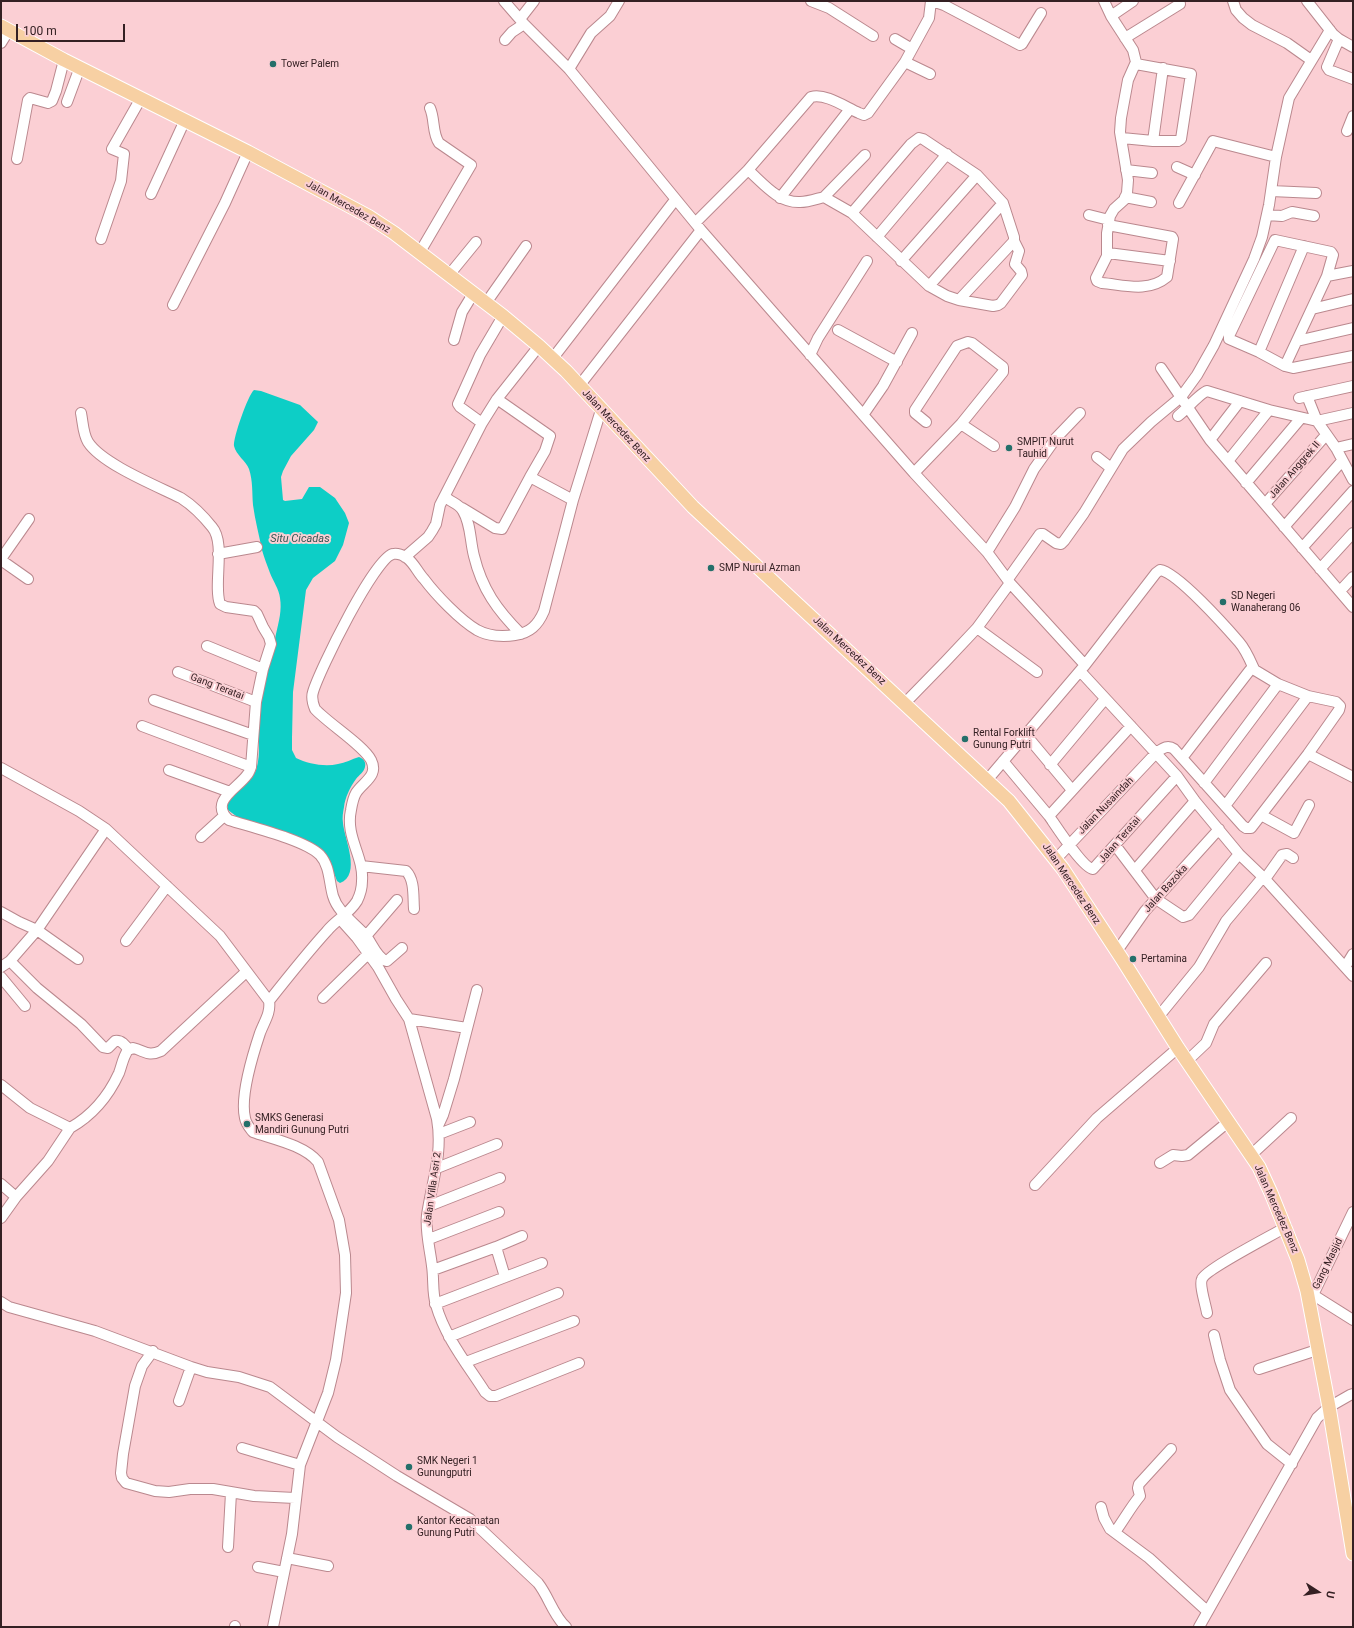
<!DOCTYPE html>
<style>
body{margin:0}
#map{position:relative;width:1354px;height:1628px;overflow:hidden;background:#fbcfd4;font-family:Roboto,sans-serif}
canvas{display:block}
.frame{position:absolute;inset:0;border:2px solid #342023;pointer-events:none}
.north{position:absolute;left:1298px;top:1572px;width:40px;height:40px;-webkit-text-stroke:3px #fbcfd4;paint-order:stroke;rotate:102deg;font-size:11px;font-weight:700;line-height:16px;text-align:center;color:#342023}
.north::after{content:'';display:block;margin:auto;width:14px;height:18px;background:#342023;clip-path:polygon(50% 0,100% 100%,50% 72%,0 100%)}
.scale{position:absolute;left:16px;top:24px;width:109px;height:18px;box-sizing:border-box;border:2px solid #342023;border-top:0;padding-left:5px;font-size:12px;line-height:14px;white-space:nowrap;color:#342023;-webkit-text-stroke:3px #fbcfd4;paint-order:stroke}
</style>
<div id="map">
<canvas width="1354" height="1628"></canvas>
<div class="frame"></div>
<div class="north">U</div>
<div class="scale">100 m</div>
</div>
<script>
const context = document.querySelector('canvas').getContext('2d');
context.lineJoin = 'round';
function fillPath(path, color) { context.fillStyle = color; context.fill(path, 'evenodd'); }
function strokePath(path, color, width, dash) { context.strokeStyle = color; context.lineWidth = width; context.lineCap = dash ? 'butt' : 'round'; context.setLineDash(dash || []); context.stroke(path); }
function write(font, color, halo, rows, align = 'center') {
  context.font = font + ' Roboto,sans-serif'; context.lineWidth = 4; context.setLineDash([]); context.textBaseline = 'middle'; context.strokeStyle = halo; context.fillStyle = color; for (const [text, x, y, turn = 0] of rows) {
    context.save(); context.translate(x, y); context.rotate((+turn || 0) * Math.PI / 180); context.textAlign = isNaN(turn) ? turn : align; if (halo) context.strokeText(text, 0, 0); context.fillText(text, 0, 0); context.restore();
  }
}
const water = new Path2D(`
 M 254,390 L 261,391 L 300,405 L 318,422 L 314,430 L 291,456 L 283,471 L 281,477 L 283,500 L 285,501 L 302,499 L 309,487 L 320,487 L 335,498 L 345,513 L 349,523 L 343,545 L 335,561 L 313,578 L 306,590 L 293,692 L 292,738 L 292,750 L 296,758 C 308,764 325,767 338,764 C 345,763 352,759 359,757 C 364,759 366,762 365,767 C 364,772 359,775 356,779 C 350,787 345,798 344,807 C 343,812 342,818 343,823 C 344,838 362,875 340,883 L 337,881 L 330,863 L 305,841 L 286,832 L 240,819 L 228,810 C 225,792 249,787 256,770 C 262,752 257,735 258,716 C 259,689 271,660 276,634 C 279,621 282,610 280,598 C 279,589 273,581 270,573 C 267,565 264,557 262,550 C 259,535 255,520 253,505 C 252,493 253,481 249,469 C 246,461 236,455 234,446 C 233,438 248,395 254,390 Z`);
const minor = new Path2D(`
 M 504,1 L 524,24 L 569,69 L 701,230 L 914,473 L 987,552 L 1010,583 L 1085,665
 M 811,1 L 829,8 L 873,36
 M 932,1 L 944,5 L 1020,45 L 1022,44 L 1041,13
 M 1104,1 L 1111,16 L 1133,50 L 1136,62 L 1128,80 L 1121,118 L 1120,132 L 1128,180 L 1127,193 L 1124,200 L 1114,209 L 1110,216 L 1107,233 L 1107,256 L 1096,278 L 1097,281 L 1102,283 C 1124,285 1148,293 1167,277 L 1173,239 L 1172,237 L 1108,225
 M 1233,1 L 1236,10 L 1243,18 L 1252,25 L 1287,43 L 1311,60
 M 1307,1 L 1333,34 L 1339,39 L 1353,47
 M 1111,16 L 1133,1
 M 520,19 L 534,1
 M 1125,38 L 1180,4
 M 895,39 L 912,49
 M 1339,39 L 1327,67 L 1329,70 L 1353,79
 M 505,40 L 512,32 L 524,24
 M 1,43 L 9,30
 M 905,62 L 930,74
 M 569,69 L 591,33 L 610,16 L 619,1
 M 67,102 L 80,67
 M 1347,131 L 1353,116
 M 1122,138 L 1153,141 L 1178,141 L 1181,139 L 1191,74 L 1136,64
 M 1153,141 L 1163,68
 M 17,159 L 28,100 L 30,98 L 48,103 L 52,101 L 56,91 L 64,60
 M 1177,167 L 1195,175
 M 748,170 C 763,183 778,203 800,202 C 808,202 816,199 824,197 L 852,213 L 929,286 L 947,296 L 959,300 L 993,306 L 998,305 L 1001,303 L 1022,275 L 1021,271 L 1015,264 L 1019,251 L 1014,241
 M 1126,170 L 1152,173
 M 1271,191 L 1316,193
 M 151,194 L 185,120
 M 824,197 L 865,155
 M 1125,197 L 1151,202
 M 780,198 L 850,109
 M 1179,203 L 1213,141 L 1276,157
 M 852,213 L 911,144 L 919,138 L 923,139 L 977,175 L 1003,203 L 1014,237 L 1014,241 L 959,300
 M 1089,215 L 1109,220
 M 1267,215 L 1282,216 L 1292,212 L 1314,216
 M 696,222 L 748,170 L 811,97 C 826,93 845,107 859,113 L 864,115 L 868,113 L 905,62 L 929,18 L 931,1
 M 877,237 L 947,154
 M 101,239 L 121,181 L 124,154 L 112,149 L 141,98
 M 420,252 L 471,165 L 439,143 C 432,133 435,119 430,108
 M 1108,253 L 1170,261
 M 901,261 L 977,175
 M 449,275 L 476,242
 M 1327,276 L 1353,271
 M 929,286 L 1003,203
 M 486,303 L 526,246
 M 173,305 L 225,203 L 248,152
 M 1312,309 L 1353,299
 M 838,330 L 897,362
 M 454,340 L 462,312 L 473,294
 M 1297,341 L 1353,328
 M 1259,352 L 1304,246
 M 810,355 L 818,338 L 867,261
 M 553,358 L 675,200
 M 1285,366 L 1327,276 L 1333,255 L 1331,252 L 1275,240 L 1229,336 L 1229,339 L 1259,352 L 1285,366 L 1293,368 L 1353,356
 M 1161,368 L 1210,440 L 1353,607
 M 579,386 L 701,230
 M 1307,396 L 1317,421 L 1336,448 L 1353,480
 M 1299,398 L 1353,386
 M 497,399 L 550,436 L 545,451 L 530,477
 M 81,413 C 83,423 83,434 88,442 C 102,464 157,486 181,498 C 192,505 204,517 212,527 C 226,543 213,585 220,604 L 226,607 L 254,611 L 257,614 L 263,627 L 269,637 L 271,644 L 263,669 L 256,702 L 251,767 C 250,770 249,773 247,775 C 238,788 208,802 229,820 C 251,827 305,840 320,855 C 330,866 329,882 333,896 C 338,913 355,923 366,936 C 372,943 377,959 387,961 L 402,948
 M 863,415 L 883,386 L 912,333
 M 1178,416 C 1186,410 1200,393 1207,391 L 1269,410 L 1317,421 L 1353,413
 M 482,423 L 460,407 L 458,404 L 480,355 L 503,316
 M 961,424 L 994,446
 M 1210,440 L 1240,401
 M 1336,448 L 1353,444
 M 1097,457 L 1111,468
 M 1228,461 L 1269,410
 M 914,473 L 961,424 L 1003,372 L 1003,367 L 972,343 L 968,342 L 957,346 L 915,410 L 915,413 L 926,422
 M 1246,483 L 1301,418
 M 445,496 C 449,502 459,503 463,511 C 471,524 470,541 474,556 C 482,589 497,610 521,634
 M 1265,504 L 1326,435
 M 462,508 L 495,528 L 502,529 L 530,477 L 573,500
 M 1284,527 L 1342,461
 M 1302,548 L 1353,491
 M 987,552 L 1015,507 L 1034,469 L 1056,438 L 1080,413
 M 218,554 L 257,547
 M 405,557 L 428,537 L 432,531 L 436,524 L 440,505 L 482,423 L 497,399 L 539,346
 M 1,559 L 29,519
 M 1,560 L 28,579
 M 1320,569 L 1353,533
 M 1008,579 L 1040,534 L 1043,534 L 1056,543 L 1061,544 L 1064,541 L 1084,513 L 1123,449 L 1151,422 L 1181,397 L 1197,375 L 1214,345 L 1254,259 L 1262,237 L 1269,205 L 1276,157 L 1289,98 L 1330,30
 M 1340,591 L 1353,577
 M 977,628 L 1037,672
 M 207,646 L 263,669
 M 1080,671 L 1177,776 L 1195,801 L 1239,854 L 1265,879 L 1353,976
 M 178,672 L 256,702
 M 154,700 L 253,735
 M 905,703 L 945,662 L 977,628 L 1010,583
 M 142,726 L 251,767
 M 1026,735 L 1072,790
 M 1308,754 L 1353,777
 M 1003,761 L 1049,816 L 1131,726
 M 1050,765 L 1105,699
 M 1,768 L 79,811 L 106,829 L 220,936 L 269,1001
 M 169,770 L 230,792
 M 988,779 L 1085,665 L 1156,573 L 1160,570 C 1177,572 1226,627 1239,642 C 1246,650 1250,660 1254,669
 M 1204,783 L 1278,684
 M 1225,806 L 1308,696
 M 1261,815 L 1294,833 L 1309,805
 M 1049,816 C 1056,826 1083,868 1093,869 L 1177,776
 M 201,837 L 224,816
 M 1115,845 L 1156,899 L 1183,917 L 1189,915 L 1239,854
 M 1056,859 L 1156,753 C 1162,749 1167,744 1174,749 L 1243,826 L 1246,828 L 1251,828 L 1308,754 L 1339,710 L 1340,706 L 1336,702 L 1308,696 L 1278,684 L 1253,669 L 1250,670 L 1182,758
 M 361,866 L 406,871 C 415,880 413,897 414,909
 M 1135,870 L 1195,801
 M 1265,879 L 1282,855 L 1287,854 L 1293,858
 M 1,912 L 19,922 L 37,930 L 78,959
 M 340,919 L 357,938 L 378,967 L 396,999 L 409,1019 L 437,1119 C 443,1154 432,1181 427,1215 C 425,1231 430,1249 432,1266 C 434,1279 432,1293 436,1305 C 445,1337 467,1364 485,1392 L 490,1396 L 496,1396 L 579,1363
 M 366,936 L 397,900
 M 126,941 L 167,886
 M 1117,951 L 1145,911 L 1219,829
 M 10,961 L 37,988 L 81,1024 L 103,1047 L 108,1048 L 115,1041 C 121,1040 126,1045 128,1050
 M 1,967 L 10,961 L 37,930 L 106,829
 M 1345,967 L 1353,954
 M 1,977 L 25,1006
 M 323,998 L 368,954
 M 1159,1016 L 1199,967 L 1226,921 L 1263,877
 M 409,1019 L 467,1028
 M 1187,1061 L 1206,1043 L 1214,1024 L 1266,963
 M 1,1085 L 30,1108 L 70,1128 C 93,1115 108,1097 119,1073 C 122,1065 123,1057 128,1050 L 133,1048 C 145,1051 148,1057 161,1051 L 246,972
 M 438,1126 L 443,1115 L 454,1079 L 477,990
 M 439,1134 L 470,1122
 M 1251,1155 L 1291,1118
 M 1160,1163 L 1173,1155 L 1182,1156 L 1188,1155 L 1228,1122
 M 437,1168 L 497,1144
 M 1,1184 L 16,1197
 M 1035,1185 L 1097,1118 L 1178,1048
 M 429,1206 L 500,1178
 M 1,1218 L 16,1197 L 48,1161 L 70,1128
 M 429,1239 L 499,1212
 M 496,1247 L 505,1277
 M 433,1270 L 496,1247 L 522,1236
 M 1307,1291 L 1353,1320
 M 1313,1295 L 1353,1212
 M 1,1302 L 9,1307 L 95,1331 L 191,1367 L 207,1372 L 239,1377 L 270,1387 L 337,1437 L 397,1476 L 470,1519 L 538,1583 C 549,1597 553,1615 566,1627
 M 435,1304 L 542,1263
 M 1207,1313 C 1206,1306 1199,1285 1202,1279 C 1206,1269 1273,1235 1286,1227
 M 1214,1335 L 1220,1360 L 1230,1390 L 1267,1444 L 1292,1464
 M 449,1337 L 558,1293
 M 153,1351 L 142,1366 L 135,1386 L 123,1454 L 121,1473 L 122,1478 L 126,1483 L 155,1491 L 169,1492 L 190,1489 L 213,1489 L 254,1496 L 295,1498
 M 466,1362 L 574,1321
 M 1259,1369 L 1317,1350
 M 179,1401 L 191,1367
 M 242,1448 L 300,1465
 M 1101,1507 L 1104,1518 L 1110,1529 L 1149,1558 L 1207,1611
 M 1115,1532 C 1124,1520 1130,1508 1140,1496 L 1138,1488 L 1139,1484 L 1171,1449
 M 228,1547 L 231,1493
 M 287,1558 L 328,1566
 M 258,1567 L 284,1572
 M 235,1627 L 235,1626
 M 273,1627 L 292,1534 L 300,1465 L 328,1393 L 336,1360 L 346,1293 L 345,1255 L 339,1220 L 318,1162 C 304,1145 273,1139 253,1132 C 249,1127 246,1124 245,1118 C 240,1097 253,1054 260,1033 C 264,1022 271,1013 269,1001 C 288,977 307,953 327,931 C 336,920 349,914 357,901 C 360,895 362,888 362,881 C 364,856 345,837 351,810 C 352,804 353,798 356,793 C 363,782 379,776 371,760 C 363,745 329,724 315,709 C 313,704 311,698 313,692 C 319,671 375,557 393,554 C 397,553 403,555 407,558 C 414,563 418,573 424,579 C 436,595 460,620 477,630 C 488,636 503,637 515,635 C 530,633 538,625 544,611 L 573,500 L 601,410
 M 1199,1627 L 1317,1418 L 1329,1407 L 1350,1395 L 1353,1394`);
const major = new Path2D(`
 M 1,26 L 64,60 L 248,152 L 368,216 L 394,233 L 503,316 L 539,346 L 566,371 L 693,507 L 1009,801 L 1063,869 L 1122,959 L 1178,1048 L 1259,1167 L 1271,1193 L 1298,1260 L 1307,1291 L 1329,1407 L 1353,1554`);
const markers = [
 [273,64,4,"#246f6a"],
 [1009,448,4,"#246f6a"],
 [711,568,4,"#246f6a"],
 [1223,602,4,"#246f6a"],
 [965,739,4,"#246f6a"],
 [1133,959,4,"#246f6a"],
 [247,1124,4,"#246f6a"],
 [409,1467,4,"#246f6a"],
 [409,1527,4,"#246f6a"]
];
const poiNames = [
 ["Tower Palem",281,64],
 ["SMPIT Nurut",1017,442],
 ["Tauhid",1017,454],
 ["SMP Nurul Azman",719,568],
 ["SD Negeri",1231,596],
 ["Wanaherang 06",1231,608],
 ["Rental Forklift",973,733],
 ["Gunung Putri",973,745],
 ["Pertamina",1141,959],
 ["SMKS Generasi",255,1118],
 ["Mandiri Gunung Putri",255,1130],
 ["SMK Negeri 1",417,1461],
 ["Gunungputri",417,1473],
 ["Kantor Kecamatan",417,1521],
 ["Gunung Putri",417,1533]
];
const streetNames = [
 ["Jalan Mercedez Benz",348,207,30],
 ["Jalan Mercedez Benz",616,426,47],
 ["Jalan Anggrek II",1295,470,-49],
 ["Jalan Mercedez Benz",849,651,43],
 ["Gang Teratai",217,687,21],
 ["Jalan Nusaindah",1106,806,-46],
 ["Jalan Teratai",1120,840,-49],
 ["Jalan Mercedez Benz",1071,884,56],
 ["Jalan Bazoka",1166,889,-48],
 ["Jalan Villa Asri 2",433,1189,-82],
 ["Jalan Mercedez Benz",1276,1209,66],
 ["Gang Masjid",1328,1264,-64]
];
const waterNames = [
 ["Situ Cicadas",300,539]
];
fillPath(water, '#0dcec6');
strokePath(minor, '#ba888e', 12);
strokePath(major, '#fff', 15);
strokePath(minor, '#fff', 10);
strokePath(major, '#f7d0a3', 13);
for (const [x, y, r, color] of markers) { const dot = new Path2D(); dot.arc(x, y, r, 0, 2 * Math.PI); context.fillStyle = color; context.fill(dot); strokePath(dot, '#fbcfd4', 1.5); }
write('10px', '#342023', '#fbcfd4', poiNames, 'left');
write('10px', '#342023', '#fbcfd4', streetNames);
write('italic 11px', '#365754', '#fbcfd4', waterNames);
</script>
